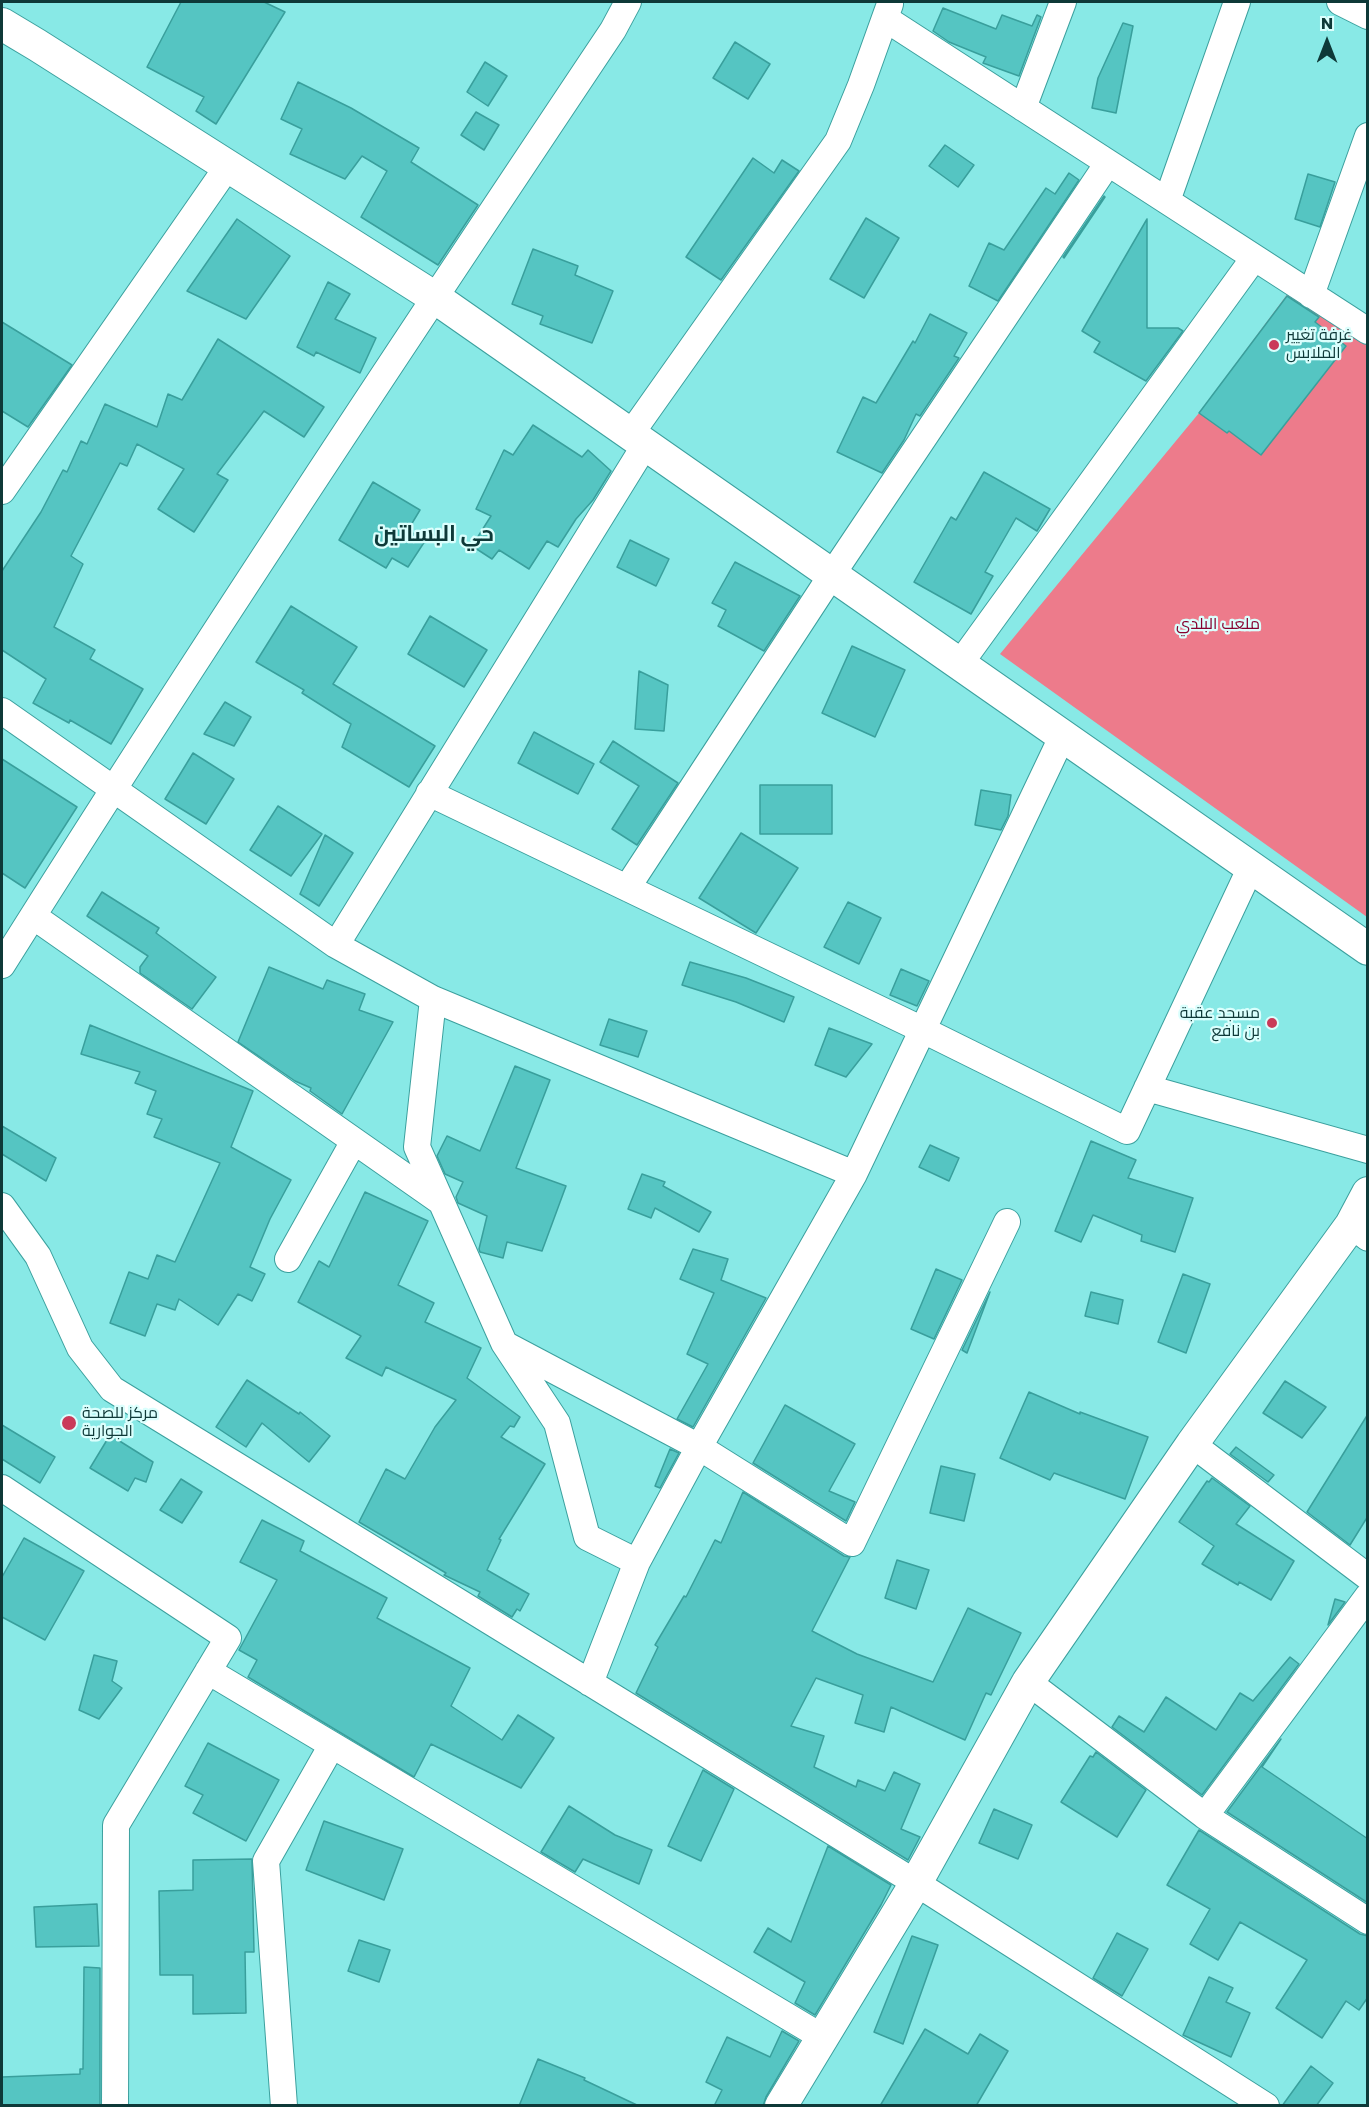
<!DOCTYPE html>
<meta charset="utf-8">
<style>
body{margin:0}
#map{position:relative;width:1369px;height:2107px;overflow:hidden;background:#88e9e6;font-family:Poppins,sans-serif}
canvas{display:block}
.frame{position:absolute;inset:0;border:3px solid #0e3938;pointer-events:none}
.north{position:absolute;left:1297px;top:12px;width:60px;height:60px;-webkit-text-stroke:4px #dbfffd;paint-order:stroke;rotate:0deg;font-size:16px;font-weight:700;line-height:24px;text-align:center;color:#0e3938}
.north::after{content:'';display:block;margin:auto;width:21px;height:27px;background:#0e3938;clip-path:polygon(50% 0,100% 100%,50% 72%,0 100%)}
</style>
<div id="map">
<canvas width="1369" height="2107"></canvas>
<div class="frame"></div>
<div class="north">N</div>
</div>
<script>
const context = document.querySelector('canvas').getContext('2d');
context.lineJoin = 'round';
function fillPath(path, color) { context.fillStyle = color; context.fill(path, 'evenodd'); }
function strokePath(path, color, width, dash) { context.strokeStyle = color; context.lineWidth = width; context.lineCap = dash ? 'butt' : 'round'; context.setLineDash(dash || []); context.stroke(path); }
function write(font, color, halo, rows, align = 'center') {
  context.font = font + ' Poppins,Cairo,sans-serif'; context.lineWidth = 4.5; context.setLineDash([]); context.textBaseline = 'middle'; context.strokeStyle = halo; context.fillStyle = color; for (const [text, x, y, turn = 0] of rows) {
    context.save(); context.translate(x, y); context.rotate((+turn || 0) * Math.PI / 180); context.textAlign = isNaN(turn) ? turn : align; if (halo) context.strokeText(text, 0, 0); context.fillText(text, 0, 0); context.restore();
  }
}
const green = new Path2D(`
 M 1292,288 L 1367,342 L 1367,917 L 1000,654 L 1199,413 Z`);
const building = new Path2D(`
 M 181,2 L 264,2 L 285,12 L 216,124 L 196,111 L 204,97 L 147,67 Z
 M 943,8 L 996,29 L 1002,15 L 1032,26 L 1037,15 L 1041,17 L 1019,76 L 983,63 L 986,57 L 949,42 L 933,31 Z
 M 1123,23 L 1133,26 L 1116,113 L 1092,108 L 1098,78 Z
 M 735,42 L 770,64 L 748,99 L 713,78 Z
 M 485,62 L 507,76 L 488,106 L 467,92 Z
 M 298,82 L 351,108 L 419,148 L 411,162 L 478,205 L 438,265 L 361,217 L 387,171 L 362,156 L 345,179 L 290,154 L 302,129 L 281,119 Z
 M 476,112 L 499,125 L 484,150 L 461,135 Z
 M 945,145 L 974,165 L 958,187 L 929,166 Z
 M 753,158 L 774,173 L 782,160 L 799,171 L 721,280 L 686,257 Z
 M 1069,173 L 1079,180 L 998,301 L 969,286 L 989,243 L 1004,250 L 1046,188 L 1055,194 Z
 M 1308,174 L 1335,182 L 1320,227 L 1295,219 Z
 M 1104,196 L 1105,197 L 1064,258 L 1063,257 Z
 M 866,218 L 899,238 L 864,298 L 830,279 Z
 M 237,219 L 290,256 L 246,319 L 187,291 Z
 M 1147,219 L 1147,328 L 1178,328 L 1183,331 L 1146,381 L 1094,352 L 1100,342 L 1082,331 Z
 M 533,249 L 578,266 L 575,275 L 613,291 L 592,343 L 540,324 L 543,316 L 512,304 Z
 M 328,282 L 350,294 L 335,319 L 376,338 L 360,373 L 316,352 L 314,356 L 297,347 Z
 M 1287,296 L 1319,317 L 1315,322 L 1346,346 L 1261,455 L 1229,431 L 1227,433 L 1199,413 Z
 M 930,314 L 967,333 L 954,356 L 959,358 L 920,416 L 916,414 L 904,440 L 882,473 L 837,452 L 863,397 L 876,403 L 913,341 L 915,343 Z
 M 2,322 L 72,365 L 28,427 L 2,411 Z
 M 218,339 L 324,407 L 304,437 L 264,411 L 217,474 L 228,480 L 194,532 L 158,509 L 184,469 L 137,444 L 127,466 L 120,463 L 71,556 L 83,564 L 54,627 L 95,650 L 90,659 L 143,689 L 111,744 L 70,720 L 69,723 L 33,703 L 46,679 L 2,650 L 2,571 L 41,512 L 63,470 L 67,472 L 81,441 L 87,444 L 105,404 L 157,427 L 168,394 L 182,400 Z
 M 533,425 L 582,457 L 588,450 L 611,471 L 593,500 L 576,519 L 558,547 L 547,541 L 529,569 L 499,550 L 492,559 L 472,546 L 491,516 L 476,509 L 504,450 L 513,455 Z
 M 984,472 L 1050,509 L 1037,531 L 1016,518 L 985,572 L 993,576 L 971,614 L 914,582 L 951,517 L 956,520 Z
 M 373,482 L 420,510 L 408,530 L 425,541 L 408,567 L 392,558 L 386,568 L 339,540 Z
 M 630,540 L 669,559 L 656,586 L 617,567 Z
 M 735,562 L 800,596 L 764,651 L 718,626 L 726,610 L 712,603 Z
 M 291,606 L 357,647 L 333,684 L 435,746 L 409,787 L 342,747 L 351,724 L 302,693 L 304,690 L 256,662 Z
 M 430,616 L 487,650 L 464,687 L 408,654 Z
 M 852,646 L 905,670 L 875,737 L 822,713 Z
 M 639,671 L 668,685 L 664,731 L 635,729 Z
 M 225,702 L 251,717 L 234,746 L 204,734 Z
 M 534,732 L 594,764 L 578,794 L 518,763 Z
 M 613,741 L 678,783 L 637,845 L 612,829 L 639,786 L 600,762 Z
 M 193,753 L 234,779 L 206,824 L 165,799 Z
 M 2,759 L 77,807 L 25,888 L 2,873 Z
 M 760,785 L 832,785 L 832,834 L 760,834 Z
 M 981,790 L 1011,795 L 1008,816 L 1001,830 L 975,825 Z
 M 278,806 L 322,834 L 291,876 L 250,850 Z
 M 741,833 L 798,868 L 756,933 L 699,898 Z
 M 325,835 L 353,853 L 319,906 L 300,894 Z
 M 102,892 L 159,928 L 156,933 L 216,977 L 192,1009 L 140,973 L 140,967 L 148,956 L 87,916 Z
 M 848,902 L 881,918 L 859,964 L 824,947 Z
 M 690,962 L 746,978 L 794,997 L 784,1022 L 736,1002 L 682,985 Z
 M 269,967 L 323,989 L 327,980 L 365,994 L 359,1010 L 393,1022 L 342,1114 L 310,1091 L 311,1088 L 295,1081 L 238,1042 Z
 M 901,969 L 929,981 L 917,1006 L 890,995 Z
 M 609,1019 L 647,1031 L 638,1057 L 600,1045 Z
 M 90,1025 L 253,1091 L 231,1147 L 291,1180 L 270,1219 L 250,1267 L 265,1274 L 252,1301 L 238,1294 L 218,1325 L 179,1299 L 175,1310 L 157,1304 L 145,1336 L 110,1323 L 129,1272 L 148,1279 L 157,1255 L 175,1262 L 220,1163 L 154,1137 L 162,1119 L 147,1114 L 156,1091 L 135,1083 L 140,1072 L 81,1054 Z
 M 829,1028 L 872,1044 L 846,1077 L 815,1065 Z
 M 515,1066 L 550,1080 L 516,1168 L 566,1186 L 542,1251 L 507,1242 L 503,1258 L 480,1252 L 479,1249 L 487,1216 L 458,1203 L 456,1197 L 463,1182 L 445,1174 L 437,1156 L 447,1136 L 480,1151 Z
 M 2,1126 L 56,1158 L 46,1181 L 2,1154 Z
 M 1091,1141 L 1136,1160 L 1128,1178 L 1193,1198 L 1175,1252 L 1141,1241 L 1142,1235 L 1093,1215 L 1081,1242 L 1055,1231 Z
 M 930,1145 L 959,1158 L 949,1181 L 919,1167 Z
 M 642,1174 L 665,1182 L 663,1186 L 711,1212 L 699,1232 L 655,1208 L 651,1218 L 628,1209 Z
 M 365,1192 L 428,1221 L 398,1285 L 434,1303 L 425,1322 L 481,1348 L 467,1378 L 520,1417 L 514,1427 L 510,1426 L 501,1437 L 545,1464 L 499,1539 L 501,1540 L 487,1570 L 529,1594 L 520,1611 L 517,1609 L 512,1617 L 478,1596 L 480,1592 L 444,1575 L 446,1573 L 359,1522 L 386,1469 L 405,1479 L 435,1427 L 456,1400 L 386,1367 L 382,1376 L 346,1358 L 361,1336 L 298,1302 L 319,1261 L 329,1267 Z
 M 693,1249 L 728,1259 L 721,1280 L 766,1298 L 693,1427 L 677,1419 L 708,1364 L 687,1354 L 714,1293 L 680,1279 Z
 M 936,1269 L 962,1280 L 934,1339 L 911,1329 Z
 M 1183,1274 L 1210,1284 L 1186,1353 L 1158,1342 Z
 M 990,1292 L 967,1353 L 962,1350 Z
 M 1091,1292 L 1123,1300 L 1118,1324 L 1085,1316 Z
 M 247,1380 L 299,1414 L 300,1412 L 330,1436 L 309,1462 L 262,1423 L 246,1447 L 216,1427 Z
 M 1285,1381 L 1326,1407 L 1302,1438 L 1263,1413 Z
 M 1029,1392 L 1080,1414 L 1080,1412 L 1148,1437 L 1125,1499 L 1054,1473 L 1050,1480 L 1000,1458 Z
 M 785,1405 L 855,1444 L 829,1491 L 855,1502 L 846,1521 L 753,1463 Z
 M 1368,1414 L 1368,1516 L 1350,1545 L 1307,1512 Z
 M 2,1425 L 55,1457 L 40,1483 L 2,1459 Z
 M 110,1435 L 153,1462 L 146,1482 L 135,1478 L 128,1491 L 90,1468 Z
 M 1236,1447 L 1274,1475 L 1268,1482 L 1230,1454 Z
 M 670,1449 L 679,1453 L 660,1488 L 655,1486 Z
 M 941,1466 L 975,1474 L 964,1521 L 930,1513 Z
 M 1212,1478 L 1250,1506 L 1236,1524 L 1294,1561 L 1271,1600 L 1239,1582 L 1238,1585 L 1202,1564 L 1214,1546 L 1179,1522 L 1207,1481 L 1209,1482 Z
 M 181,1479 L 202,1492 L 182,1523 L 160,1510 Z
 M 743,1492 L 844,1556 L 850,1557 L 812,1631 L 857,1654 L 933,1682 L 968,1608 L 1021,1633 L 991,1695 L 986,1693 L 965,1740 L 891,1707 L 884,1732 L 855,1723 L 863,1695 L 816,1678 L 791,1726 L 824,1736 L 814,1767 L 856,1787 L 858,1780 L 885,1791 L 894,1772 L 920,1784 L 901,1829 L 920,1837 L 908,1860 L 636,1693 L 658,1647 L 655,1645 L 684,1596 L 686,1597 L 715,1540 L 721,1543 Z
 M 262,1520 L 304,1541 L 300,1551 L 387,1598 L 377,1618 L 470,1668 L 451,1706 L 502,1740 L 518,1715 L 554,1738 L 521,1788 L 431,1744 L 414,1777 L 248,1677 L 257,1660 L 239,1650 L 277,1580 L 240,1562 Z
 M 24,1538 L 84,1571 L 45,1640 L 2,1617 L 2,1577 Z
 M 897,1560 L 929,1570 L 916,1609 L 885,1598 Z
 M 1335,1599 L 1345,1602 L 1328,1625 Z
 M 94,1655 L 117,1661 L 112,1681 L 122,1688 L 99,1719 L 79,1710 Z
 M 1290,1657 L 1299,1664 L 1202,1795 L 1112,1727 L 1119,1716 L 1144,1732 L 1166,1697 L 1216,1730 L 1240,1693 L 1253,1701 Z
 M 1281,1739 L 1262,1767 L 1368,1839 L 1368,1903 L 1227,1812 Z
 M 208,1743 L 279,1780 L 246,1841 L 193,1813 L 203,1795 L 185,1786 Z
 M 1096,1752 L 1146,1790 L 1117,1837 L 1061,1802 L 1090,1756 L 1093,1757 Z
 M 703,1770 L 734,1789 L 701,1861 L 668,1846 Z
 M 569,1806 L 615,1835 L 652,1850 L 639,1884 L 583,1859 L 575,1872 L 541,1852 Z
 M 994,1809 L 1032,1825 L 1018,1859 L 979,1843 Z
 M 324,1821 L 403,1849 L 384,1900 L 306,1870 Z
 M 1199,1830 L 1360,1934 L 1368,1936 L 1368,1997 L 1359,2010 L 1346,2001 L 1322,2038 L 1276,2008 L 1307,1960 L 1240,1922 L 1218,1960 L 1190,1944 L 1210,1909 L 1167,1885 Z
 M 828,1846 L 891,1885 L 881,1905 L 815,2015 L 795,2003 L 805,1982 L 754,1952 L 768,1928 L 791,1942 Z
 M 252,1859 L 254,1952 L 245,1952 L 246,2013 L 193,2014 L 193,1975 L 160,1975 L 159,1891 L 193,1890 L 193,1860 Z
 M 97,1904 L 99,1946 L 36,1947 L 34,1907 Z
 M 1117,1933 L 1148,1949 L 1122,1996 L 1093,1978 Z
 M 912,1936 L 938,1945 L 903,2044 L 874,2032 Z
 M 359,1940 L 390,1950 L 379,1982 L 348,1971 Z
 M 84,1967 L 100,1968 L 100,2106 L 2,2106 L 2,2077 L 80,2074 L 80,2069 L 83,2069 Z
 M 1209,1977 L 1233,1988 L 1226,2002 L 1250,2013 L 1231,2057 L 1183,2035 Z
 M 925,2029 L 968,2054 L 980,2034 L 1008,2051 L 976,2106 L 880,2106 Z
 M 782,2031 L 799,2041 L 766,2097 L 763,2106 L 714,2106 L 722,2090 L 706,2082 L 727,2037 L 770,2057 Z
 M 538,2059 L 585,2078 L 584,2080 L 639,2106 L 519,2106 Z
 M 1311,2066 L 1333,2083 L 1316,2106 L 1282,2106 Z`);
const minor = new Path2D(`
 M 1340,2 L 1368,16
 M 886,19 L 1368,331
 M 1023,108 L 1063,2
 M 1167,201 L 1237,2
 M 1311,295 L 1368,136
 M 630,435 L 838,141 L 861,85 L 890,4
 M 2,491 L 228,166
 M 959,665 L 1254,258
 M 2,711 L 336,945 L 433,999 L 854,1174
 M 429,793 L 923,1030 L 1127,1131 L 1250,869
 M 627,888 L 831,576 L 1108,163
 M 33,916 L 440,1201
 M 336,945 L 645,445
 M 2,965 C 200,650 406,340 613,30 L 628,2
 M 433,999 L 417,1147 L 504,1343 L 557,1423 L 587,1537 L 637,1562 L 699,1447 L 854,1174 L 1062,737
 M 1147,1088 L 1368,1150
 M 2,1206 L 38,1256 L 80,1348 L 112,1389 L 916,1883 L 1266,2106
 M 1351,1225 L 1368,1238
 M 288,1259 L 354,1141
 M 508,1346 L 699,1447 L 852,1543 L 1007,1222
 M 1192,1444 L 1368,1577
 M 2,1488 L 228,1638 L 116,1825 L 115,2106
 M 208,1671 L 822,2037
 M 1028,1682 L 1205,1816 L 1368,1921
 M 590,1683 L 637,1562
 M 1205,1816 L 1368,1596
 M 284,2106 L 266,1861 L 332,1745`);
const tertiary = new Path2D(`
 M 2,24 L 37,45 L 434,297 L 1368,949
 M 781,2106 L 916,1883 L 1028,1682 L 1192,1444 L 1351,1225 L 1368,1193`);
const markers = [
 [1274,345,6,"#ca3a59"],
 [1272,1023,6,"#ca3a59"],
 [69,1423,8,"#ca3a59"]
];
const poiNames = [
 ["غرفة تغيير",1286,336],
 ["الملابس",1286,354],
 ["مسجد عقبة",1260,1014,"right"],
 ["بن نافع",1260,1032,"right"],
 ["مركز للصحة",82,1414],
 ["الجوارية",82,1432]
];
const parkNames = [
 ["ملعب البلدي",1218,625]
];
const districtNames = [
 ["حي البساتين",434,535]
];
fillPath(green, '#ed7b8b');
fillPath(building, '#55c5c2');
strokePath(building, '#399f9c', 1.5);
strokePath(minor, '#3ba09e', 28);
strokePath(tertiary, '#3ba09e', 34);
strokePath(minor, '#fff', 26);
strokePath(tertiary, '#fff', 32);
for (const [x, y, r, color] of markers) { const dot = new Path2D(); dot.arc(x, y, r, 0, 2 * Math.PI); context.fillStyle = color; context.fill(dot); strokePath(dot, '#dbfffd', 2); }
write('16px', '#0e3938', '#dbfffd', poiNames, 'left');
write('16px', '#87002e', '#dbfffd', parkNames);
write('bold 22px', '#0e3938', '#dbfffd', districtNames);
</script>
